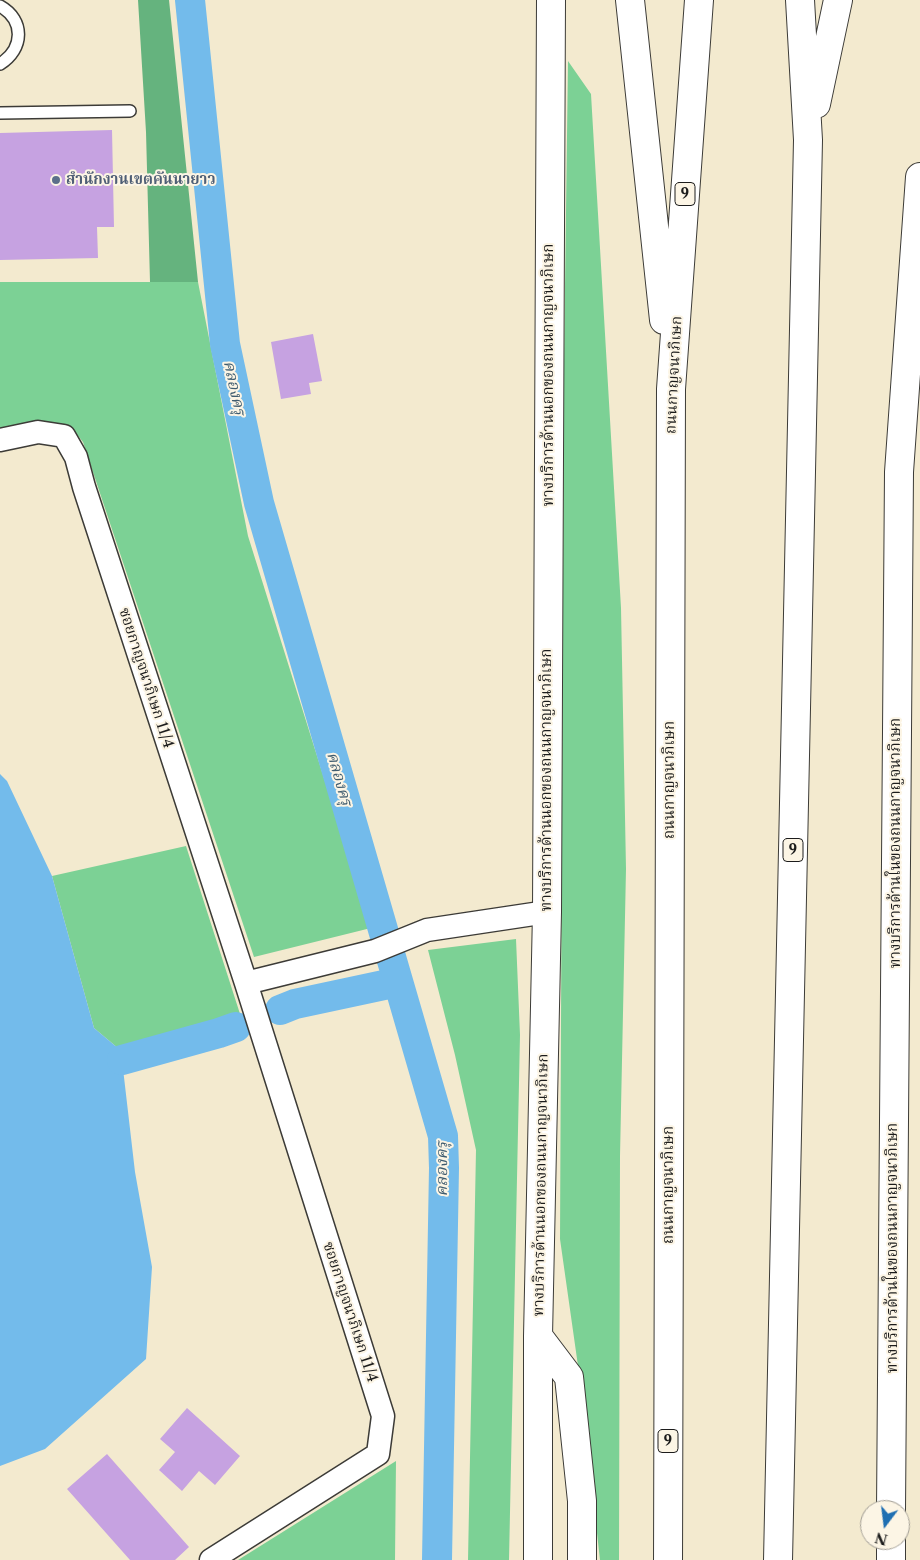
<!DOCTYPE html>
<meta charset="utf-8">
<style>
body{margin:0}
#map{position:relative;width:920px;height:1560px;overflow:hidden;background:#f3eacf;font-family:"Libre Caslon Text",serif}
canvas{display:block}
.north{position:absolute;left:860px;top:1500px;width:50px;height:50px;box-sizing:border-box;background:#fcf5e5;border:1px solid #a29e95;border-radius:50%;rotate:195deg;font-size:14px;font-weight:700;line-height:20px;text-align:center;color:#1c1c1c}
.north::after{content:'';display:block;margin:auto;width:18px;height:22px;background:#1f6fb2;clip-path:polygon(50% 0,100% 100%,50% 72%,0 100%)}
</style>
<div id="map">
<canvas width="920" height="1560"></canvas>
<div class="north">N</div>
</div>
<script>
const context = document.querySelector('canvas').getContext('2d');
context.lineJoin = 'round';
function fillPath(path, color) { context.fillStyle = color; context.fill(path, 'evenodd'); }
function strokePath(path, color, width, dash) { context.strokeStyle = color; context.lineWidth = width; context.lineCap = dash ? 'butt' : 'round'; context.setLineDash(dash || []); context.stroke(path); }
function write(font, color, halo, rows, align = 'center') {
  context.font = font + ' "Libre Caslon Text","Noto Serif Thai",serif'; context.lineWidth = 4; context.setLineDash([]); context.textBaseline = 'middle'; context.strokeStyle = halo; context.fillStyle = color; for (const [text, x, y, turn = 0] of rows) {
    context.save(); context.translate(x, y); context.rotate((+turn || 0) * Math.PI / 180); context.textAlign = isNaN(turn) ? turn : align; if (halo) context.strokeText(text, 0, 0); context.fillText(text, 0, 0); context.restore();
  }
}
const green = new Path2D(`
 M 568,61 L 591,94 L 621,608 L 626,869 L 620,1156 L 619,1560 L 600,1560 L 580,1380 L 560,1239 L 564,362 Z
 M 0,282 L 198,282 L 248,536 L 371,928 L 254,957 L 83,442 L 70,426 L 41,421 L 0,430 Z
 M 186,846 L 241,1017 L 179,1037 L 119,1049 L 94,1028 L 52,876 Z
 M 516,939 L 520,1035 L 509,1560 L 468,1560 L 476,1150 L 455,1055 L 428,950 Z
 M 396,1461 L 395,1560 L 238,1560 Z`);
const forest = new Path2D(`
 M 138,0 L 169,0 L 198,282 L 150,282 L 146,132 Z`);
const water = new Path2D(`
 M 0,774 L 7,781 L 52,876 L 94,1028 L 119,1049 L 122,1060 L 135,1172 L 152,1267 L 146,1359 L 45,1449 L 0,1466 Z`);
const canal = new Path2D(`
 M 190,0 L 225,344 L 259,503 L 443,1136 L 444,1168 L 437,1560
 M 280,1010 L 295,1004 L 398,982
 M 122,1060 L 219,1033 L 236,1027`);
const building = new Path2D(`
 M 112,130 L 114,227 L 97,227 L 98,258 L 0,260 L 0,133 Z
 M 313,334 L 322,381 L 309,383 L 311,394 L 281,399 L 271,342 Z
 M 187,1408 L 240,1456 L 215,1485 L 199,1471 L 182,1491 L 159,1470 L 175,1452 L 160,1439 Z
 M 107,1454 L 189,1547 L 175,1560 L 130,1560 L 67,1489 Z`);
const lane = new Path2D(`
 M 0,6 C 25,20 24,49 0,64
 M 0,113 L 130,111`);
const street = new Path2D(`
 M 0,440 L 38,432 L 64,436 L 76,457 L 84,487 L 246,983 L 383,1416 L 378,1454 L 211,1560
 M 246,983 L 375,951 L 427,930 L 547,912`);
const secondary = new Path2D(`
 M 538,1336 L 569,1377 L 582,1501 L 582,1560
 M 891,1510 L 899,472 L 920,177
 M 538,1560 L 538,1336 L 547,912 L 551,0
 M 891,1560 L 891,1540`);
const highway = new Path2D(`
 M 630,0 L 664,320
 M 816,104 L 838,0
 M 668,1560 L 671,389 L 699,0
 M 778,1560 L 808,140 L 800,0`);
const markers = [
 [56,180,5,"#5c6f8a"]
];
const shields = [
 [685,194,20],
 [793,850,20],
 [668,1441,20]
];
const shieldNames = [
 ["9",685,194],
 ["9",793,850],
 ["9",668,1441]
];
const serviceNames = [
 ["สำนักงานเขตคันนายาว",66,180]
];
const streetNames = [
 ["ทางบริการด้านนอกของถนนกาญจนาภิเษก",549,375,-90],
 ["ถนนกาญจนาภิเษก",674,375,-87],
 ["ซอยกาญจนาภิเษก 11/4",146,678,72],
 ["ทางบริการด้านนอกของถนนกาญจนาภิเษก",547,780,-90],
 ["ถนนกาญจนาภิเษก",670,780,-90],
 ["ทางบริการด้านในของถนนกาญจนาภิเษก",896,843,-90],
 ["ทางบริการด้านนอกของถนนกาญจนาภิเษก",541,1185,-89],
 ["ถนนกาญจนาภิเษก",669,1185,-90],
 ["ทางบริการด้านในของถนนกาญจนาภิเษก",893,1248,-90],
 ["ซอยกาญจนาภิเษก 11/4",350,1312,72]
];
const waterNames = [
 ["คลองครุ",234,388,78],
 ["คลองครุ",339,779,74],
 ["คลองครุ",442,1169,-90]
];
fillPath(green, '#7cd195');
fillPath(forest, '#65b37e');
fillPath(water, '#73bbeb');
strokePath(canal, '#73bbeb', 30);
fillPath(building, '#c6a2e1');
strokePath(lane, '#3c3b37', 14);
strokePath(street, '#3c3b37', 25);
strokePath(secondary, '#3c3b37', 30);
strokePath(highway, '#3c3b37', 30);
strokePath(lane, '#fff', 11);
strokePath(street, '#fff', 22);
strokePath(secondary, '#fff', 28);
strokePath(highway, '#fff', 28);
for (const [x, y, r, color] of markers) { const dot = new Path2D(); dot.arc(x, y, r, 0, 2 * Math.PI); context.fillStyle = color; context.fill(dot); strokePath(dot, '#fcf5e5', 2); }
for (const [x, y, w] of shields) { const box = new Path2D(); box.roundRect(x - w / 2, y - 11.5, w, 23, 4); context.fillStyle = '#fcf5e5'; context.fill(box); strokePath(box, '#1c1c1c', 1); }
write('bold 14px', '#1c1c1c', null, shieldNames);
write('bold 15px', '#4e5e75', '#fcf5e5', serviceNames, 'left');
write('15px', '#1c1c1c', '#fcf5e5', streetNames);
write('italic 16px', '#3f5c6f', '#fcf5e5', waterNames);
</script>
